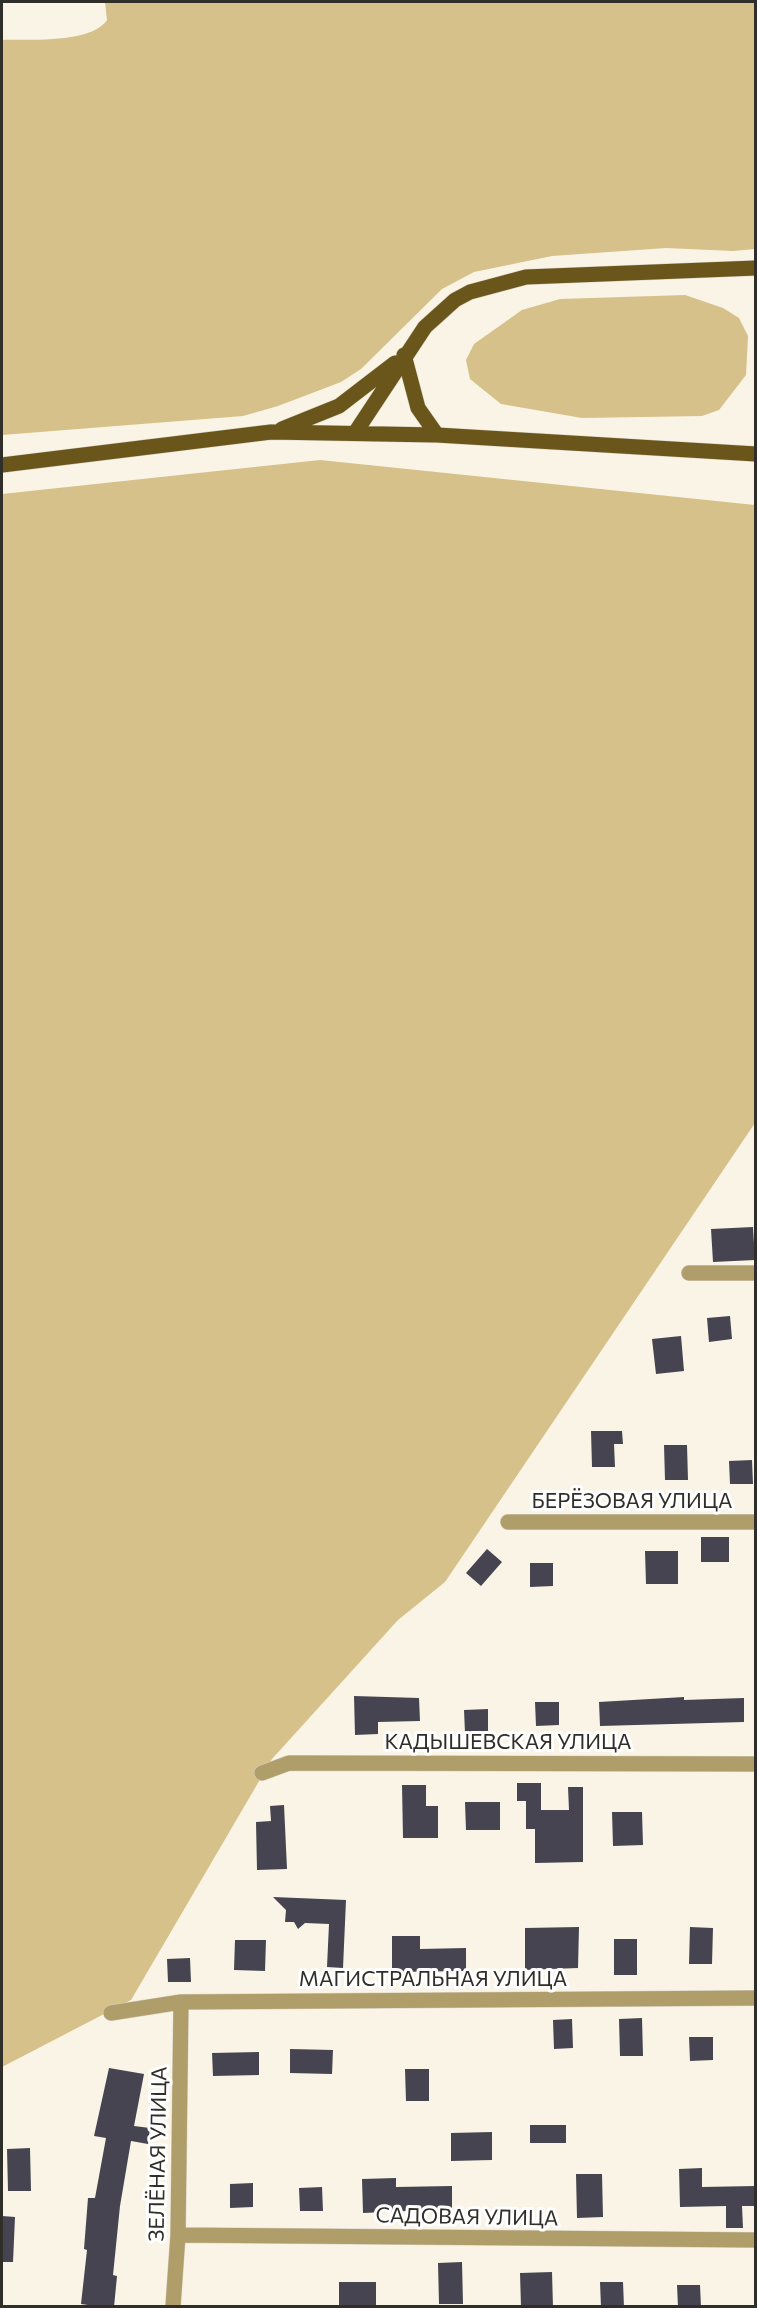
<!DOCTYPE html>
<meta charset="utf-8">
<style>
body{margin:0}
#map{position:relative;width:757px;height:2308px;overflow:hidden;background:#f9f4e5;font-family:Commissioner,sans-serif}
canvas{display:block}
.frame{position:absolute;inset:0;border:3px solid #302e28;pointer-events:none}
</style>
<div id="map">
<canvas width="757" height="2308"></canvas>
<div class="frame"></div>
</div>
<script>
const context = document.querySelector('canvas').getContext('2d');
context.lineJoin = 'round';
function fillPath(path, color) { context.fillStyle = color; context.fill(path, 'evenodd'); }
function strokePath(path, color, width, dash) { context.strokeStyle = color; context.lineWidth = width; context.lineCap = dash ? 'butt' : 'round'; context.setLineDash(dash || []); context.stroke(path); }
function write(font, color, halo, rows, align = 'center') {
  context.font = font + ' Commissioner,sans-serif'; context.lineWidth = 6; context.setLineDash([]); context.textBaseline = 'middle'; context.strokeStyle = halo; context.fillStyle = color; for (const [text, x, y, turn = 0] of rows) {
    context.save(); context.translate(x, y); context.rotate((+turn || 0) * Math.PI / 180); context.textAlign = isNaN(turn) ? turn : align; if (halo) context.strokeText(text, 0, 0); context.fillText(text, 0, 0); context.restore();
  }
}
const green = new Path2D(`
 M 105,2 L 755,2 L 755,249 L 733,251 L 666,248 L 552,256 L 474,272 L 442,289 L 361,369 L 341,382 L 278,406 L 243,416 L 2,435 L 2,40 C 29,39 91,44 107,20 Z
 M 685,295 L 723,308 L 739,318 L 748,336 L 746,375 L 719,410 L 702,416 L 582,418 L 501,404 L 470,379 L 466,360 L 474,344 L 522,310 L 560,299 Z
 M 320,460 L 755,505 L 755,1123 L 445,1582 L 398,1620 L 272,1759 L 131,2000 L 2,2067 L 2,494 Z`);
const building = new Path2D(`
 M 753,1227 L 755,1260 L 713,1262 L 711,1229 Z
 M 730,1316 L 732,1339 L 709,1342 L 707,1318 Z
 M 681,1336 L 684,1371 L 656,1374 L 652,1339 Z
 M 591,1431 L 622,1431 L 623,1444 L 614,1444 L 615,1467 L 592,1467 Z
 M 664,1445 L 687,1445 L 688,1480 L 665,1480 Z
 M 752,1460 L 753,1484 L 730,1484 L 729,1461 Z
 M 701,1537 L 729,1537 L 729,1562 L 701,1562 Z
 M 487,1549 L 502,1562 L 481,1586 L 466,1573 Z
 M 645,1551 L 678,1551 L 678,1584 L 646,1584 Z
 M 530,1563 L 553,1563 L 553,1586 L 530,1587 Z
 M 354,1696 L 419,1698 L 420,1721 L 378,1722 L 378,1734 L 355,1735 Z
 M 684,1697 L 684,1700 L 744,1698 L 744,1722 L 600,1726 L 599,1702 Z
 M 535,1702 L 559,1702 L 559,1725 L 536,1726 Z
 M 488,1709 L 488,1732 L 465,1733 L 464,1710 Z
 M 517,1783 L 541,1783 L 541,1810 L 569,1810 L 568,1787 L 583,1787 L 583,1862 L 535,1863 L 535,1829 L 526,1829 L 526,1801 L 517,1801 Z
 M 402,1785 L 426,1785 L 426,1806 L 438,1806 L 438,1838 L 403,1838 Z
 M 465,1802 L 500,1802 L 500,1830 L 466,1830 Z
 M 284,1805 L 287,1869 L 257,1870 L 256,1822 L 271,1821 L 270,1806 Z
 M 612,1812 L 642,1812 L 643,1845 L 613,1846 Z
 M 273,1897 L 346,1900 L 343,1968 L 327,1967 L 329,1924 L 305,1923 L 298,1929 L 294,1922 L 285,1922 L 286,1910 Z
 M 579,1927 L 578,1968 L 525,1970 L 525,1928 Z
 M 690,1927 L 713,1928 L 712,1964 L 689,1964 Z
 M 392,1936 L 420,1936 L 420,1949 L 466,1948 L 466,1971 L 392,1972 Z
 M 614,1939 L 637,1939 L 637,1975 L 614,1975 Z
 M 235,1940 L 266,1940 L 265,1971 L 234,1970 Z
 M 190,1958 L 191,1982 L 168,1982 L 167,1959 Z
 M 642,2018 L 643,2056 L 620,2056 L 619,2019 Z
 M 572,2019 L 573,2048 L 554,2049 L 553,2020 Z
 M 689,2037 L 713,2037 L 713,2060 L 690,2061 Z
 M 290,2049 L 333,2050 L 332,2074 L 290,2073 Z
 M 259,2052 L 259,2075 L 213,2076 L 212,2053 Z
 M 109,2068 L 144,2074 L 134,2126 L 150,2128 L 148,2144 L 131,2141 L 120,2206 L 113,2275 L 117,2276 L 114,2307 L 101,2307 L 81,2304 L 87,2250 L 84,2249 L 88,2198 L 95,2198 L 106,2138 L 94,2136 Z
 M 405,2069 L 429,2069 L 429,2101 L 406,2101 Z
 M 530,2125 L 566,2125 L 566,2143 L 530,2143 Z
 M 492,2132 L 492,2160 L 451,2161 L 451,2133 Z
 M 30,2148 L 31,2191 L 8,2191 L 7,2149 Z
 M 702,2168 L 702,2187 L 756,2186 L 756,2206 L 742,2206 L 743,2228 L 726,2228 L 726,2206 L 680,2207 L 679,2169 Z
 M 576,2174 L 602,2174 L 603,2217 L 577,2218 Z
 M 396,2178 L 396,2187 L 452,2186 L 452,2209 L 363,2213 L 362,2179 Z
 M 253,2183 L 253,2207 L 230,2208 L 230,2184 Z
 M 322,2187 L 323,2211 L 300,2211 L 299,2188 Z
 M 2,2216 L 15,2217 L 13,2262 L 2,2262 Z
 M 462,2262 L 463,2304 L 439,2304 L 438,2263 Z
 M 552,2272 L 553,2307 L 521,2307 L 520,2273 Z
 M 339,2282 L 376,2282 L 376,2307 L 339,2307 Z
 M 600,2282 L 623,2282 L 624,2307 L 601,2307 Z
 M 677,2285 L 700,2285 L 701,2307 L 678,2307 Z`);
const minor = new Path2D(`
 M 689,1273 L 756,1273
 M 508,1522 L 756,1522
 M 262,1773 L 289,1763 L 756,1764
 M 111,2013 L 181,2002 L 756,1998
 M 178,2235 L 756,2240
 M 173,2306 L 178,2235 L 181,2002`);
const major = new Path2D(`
 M 404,355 L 418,408 L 437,435
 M 282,429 L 339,406 L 395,363
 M 355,433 L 425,327 L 455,300 L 470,292 L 526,277 L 756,268
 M 2,465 L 271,432 L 437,435 L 756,454`);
const streetNames = [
 ["БЕРЁЗОВАЯ УЛИЦА",632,1501],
 ["КАДЫШЕВСКАЯ УЛИЦА",508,1742],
 ["МАГИСТРАЛЬНАЯ УЛИЦА",433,1979],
 ["ЗЕЛЁНАЯ УЛИЦА",158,2154,-89],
 ["САДОВАЯ УЛИЦА",467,2217,1]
];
fillPath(green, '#d5c189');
fillPath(building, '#464450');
strokePath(minor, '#d5d0c3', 16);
strokePath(major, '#d5d0c3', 16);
strokePath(minor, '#af9d6a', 15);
strokePath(major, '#6a561a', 15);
write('21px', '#302e28', '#fff', streetNames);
</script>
